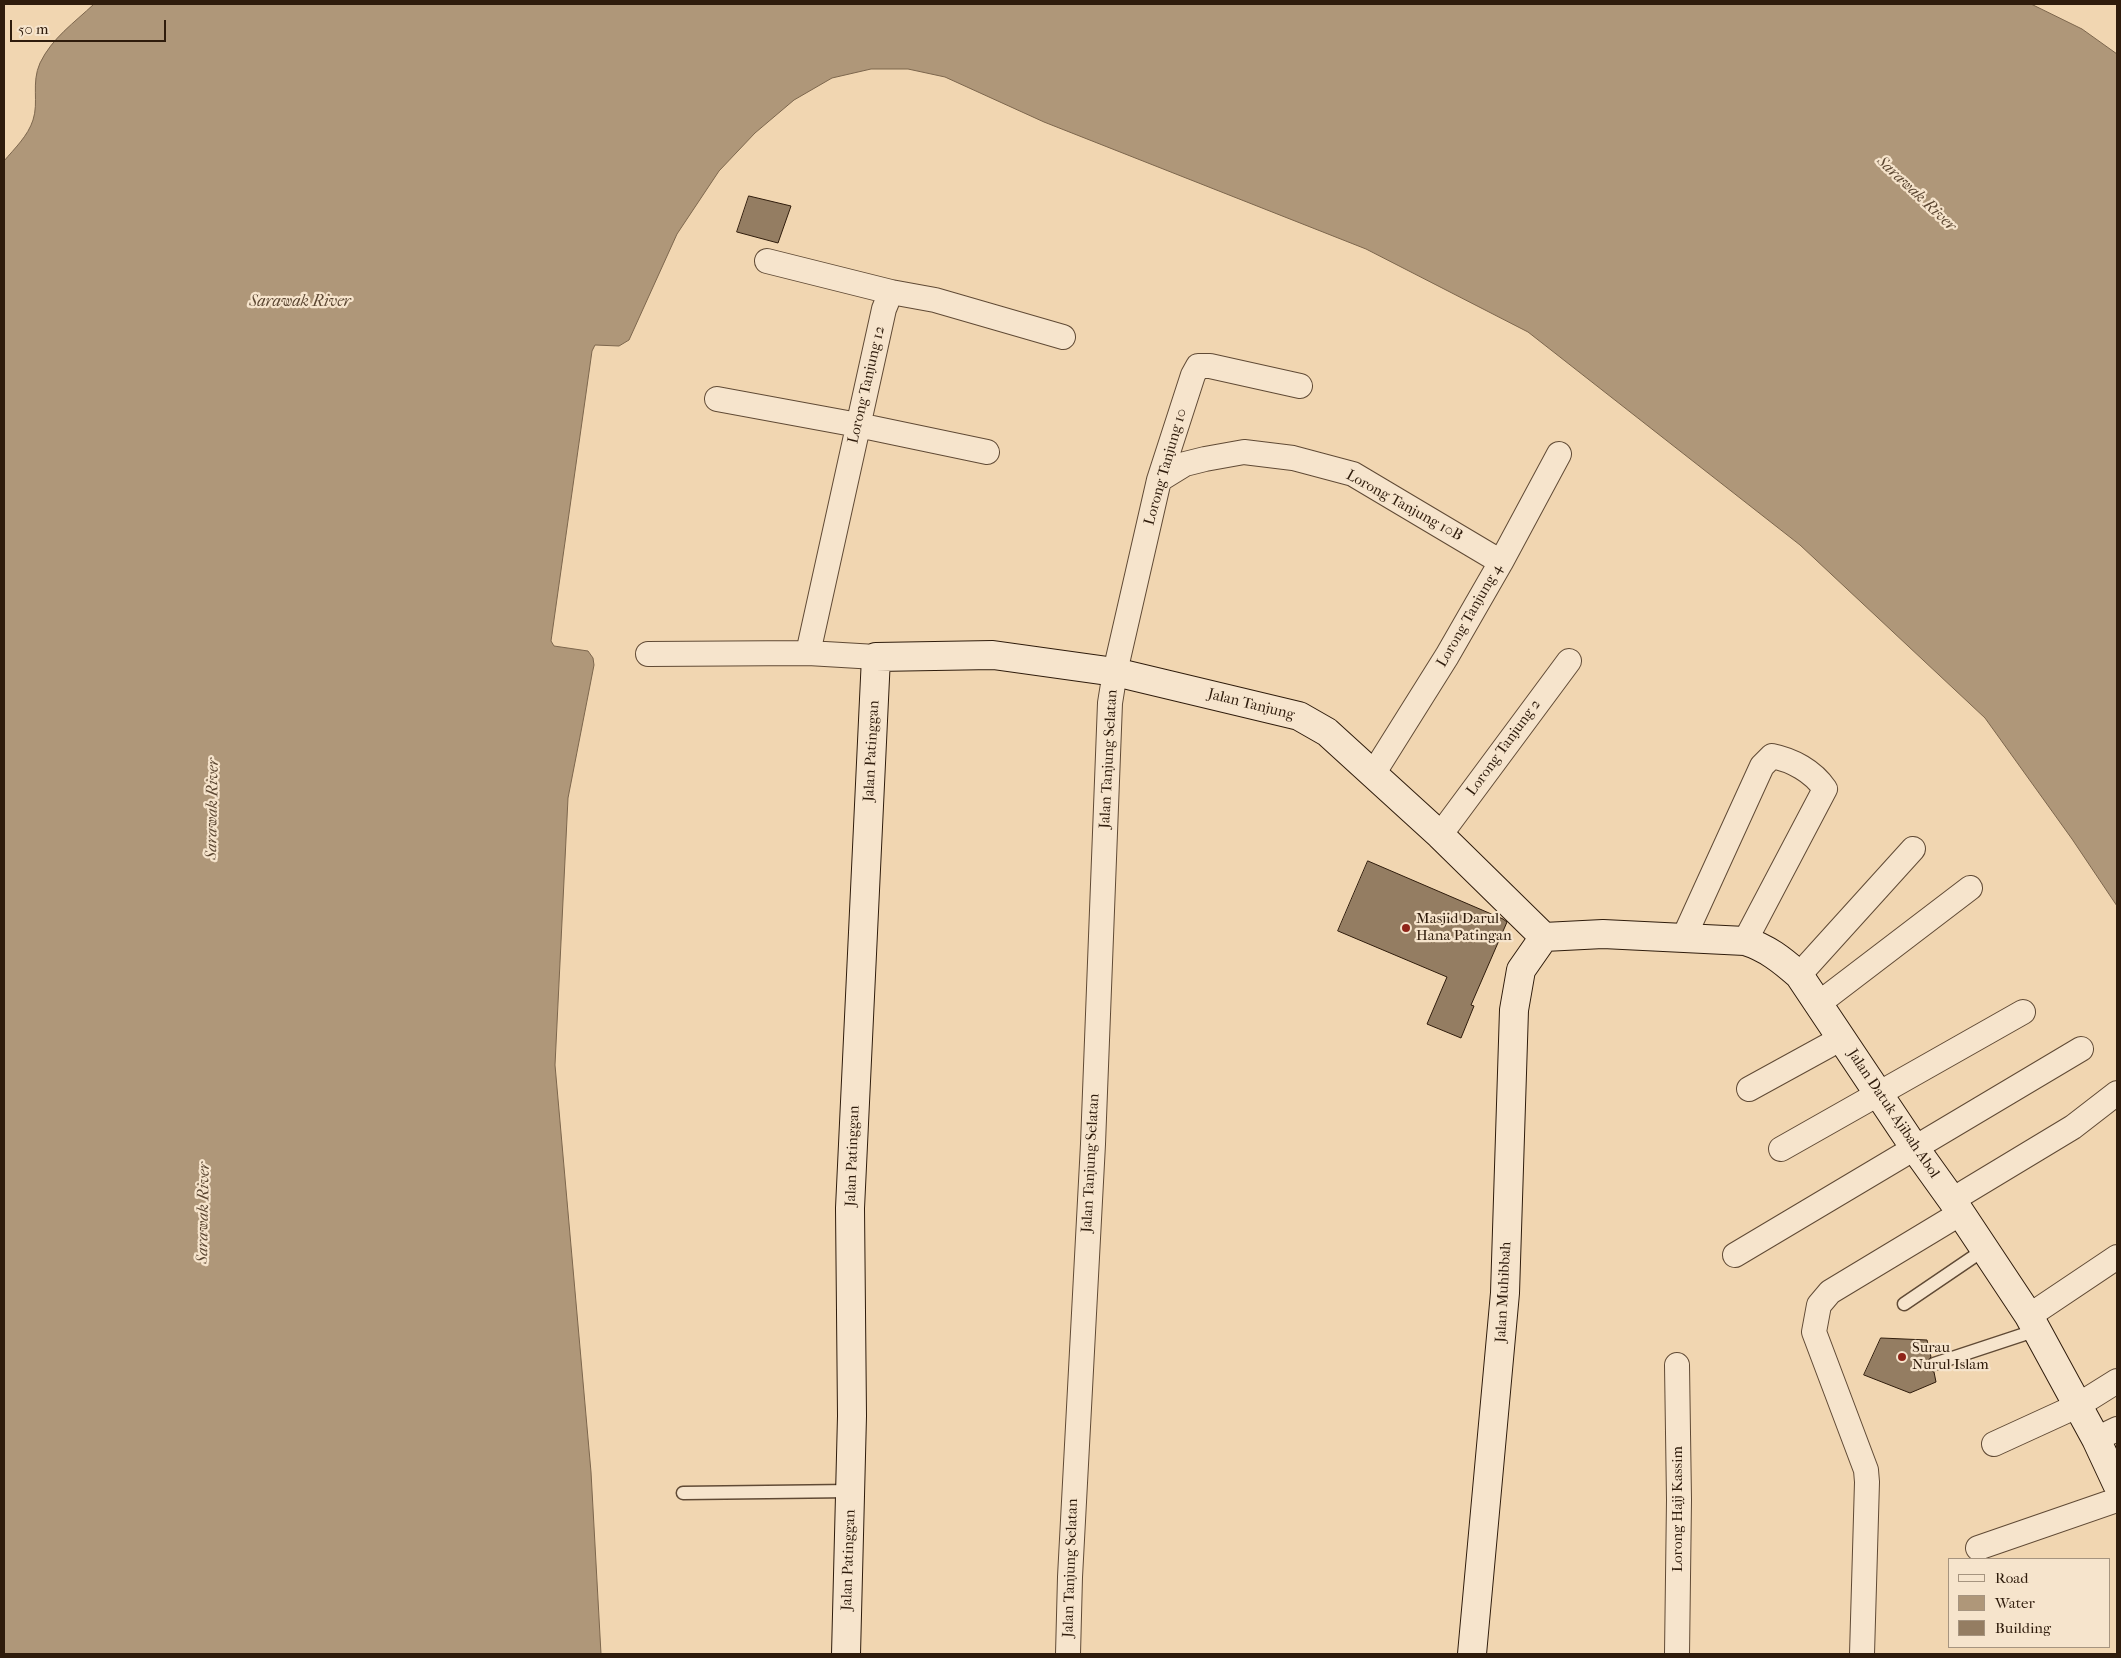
<!DOCTYPE html>
<style>
body{margin:0}
#map{position:relative;width:2121px;height:1658px;overflow:hidden;background:#f1d6b1;font-family:"IM FELL French Canon",serif}
canvas{display:block}
.frame{position:absolute;inset:0;border:5px solid #2f1c0c;pointer-events:none}
.legend{position:absolute;left:1948px;top:1558px;width:162px;height:90px;box-sizing:border-box;background:#f6e4cc;border:1px solid #a6947f;margin:0;padding:6px 9px;list-style:none;font-size:15px;color:#2f1c0c}
.legend li{display:flex;align-items:center;gap:10px;height:25px}
.legend b{width:25px;border:1px solid #a6947f}
.scale{position:absolute;left:10px;top:20px;width:156px;height:22px;box-sizing:border-box;border:2px solid #2f1c0c;border-top:0;padding-left:6px;font-size:15px;line-height:18px;white-space:nowrap;color:#2f1c0c;-webkit-text-stroke:4px #f6e4cc;paint-order:stroke}
</style>
<div id="map">
<canvas width="2121" height="1658"></canvas>
<div class="frame"></div>
<ul class="legend">
<li><b style="height:6px;background:#f6e4cc"></b>Road</li>
<li><b style="height:14px;background:#af9779"></b>Water</li>
<li><b style="height:14px;background:#947d62"></b>Building</li>
</ul>
<div class="scale">50 m</div>
</div>
<script>
const context = document.querySelector('canvas').getContext('2d');
context.lineJoin = 'round';
function fillPath(path, color) { context.fillStyle = color; context.fill(path, 'evenodd'); }
function strokePath(path, color, width, dash) { context.strokeStyle = color; context.lineWidth = width; context.lineCap = dash ? 'butt' : 'round'; context.setLineDash(dash || []); context.stroke(path); }
function write(font, color, halo, rows, align = 'center') {
  context.font = font + ' "IM FELL French Canon",serif'; context.lineWidth = 4.5; context.setLineDash([]); context.textBaseline = 'middle'; context.strokeStyle = halo; context.fillStyle = color; for (const [text, x, y, turn = 0] of rows) {
    context.save(); context.translate(x, y); context.rotate((+turn || 0) * Math.PI / 180); context.textAlign = isNaN(turn) ? turn : align; if (halo) context.strokeText(text, 0, 0); context.fillText(text, 0, 0); context.restore();
  }
}
const water = new Path2D(`
 M 94,4 L 2031,4 L 2082,29 L 2117,54 L 2117,906 L 2072,839 L 1985,718 L 1800,545 L 1528,332 L 1366,249 L 1044,122 L 945,77 L 908,69 L 871,69 L 832,78 L 794,100 L 755,133 L 719,171 L 677,234 L 629,340 L 619,346 L 595,345 L 592,351 L 551,641 L 554,646 L 588,651 L 593,658 L 594,665 L 568,798 L 555,1065 L 591,1472 L 601,1654 L 4,1654 L 4,161 C 14,149 28,136 33,120 C 39,102 31,83 40,63 C 52,38 74,23 94,4 Z`);
const building = new Path2D(`
 M 749,196 L 791,206 L 778,243 L 737,232 Z
 M 1368,861 L 1503,919 L 1507,922 L 1471,1005 L 1474,1006 L 1461,1038 L 1427,1024 L 1447,977 L 1338,931 Z
 M 1881,1338 L 1927,1340 L 1931,1357 L 1926,1362 L 1926,1366 L 1929,1370 L 1934,1372 L 1936,1382 L 1910,1393 L 1864,1375 Z`);
const lane = new Path2D(`
 M 1904,1304 L 1985,1249
 M 1934,1364 L 2037,1330
 M 683,1493 L 851,1491`);
const street = new Path2D(`
 M 767,261 L 891,292
 M 717,399 L 858,425 L 987,452
 M 1159,480 L 1185,464 L 1205,459 L 1244,452 L 1293,458 L 1353,474 L 1501,562
 M 808,653 L 884,309 L 891,292 L 935,300 L 1063,337
 M 648,654 L 808,653 L 876,657
 M 1373,774 L 1447,656 L 1501,562 L 1559,454
 M 1440,835 L 1569,661
 M 1684,937 L 1762,766 L 1772,756 C 1792,760 1813,771 1825,789 L 1745,941
 M 1799,975 L 1913,849
 M 1818,1004 L 1970,888
 M 1749,1089 L 1842,1038
 M 1781,1149 L 2023,1012
 M 1952,1200 L 2073,1127 L 2117,1093
 M 1735,1255 L 2081,1049
 M 2029,1316 L 2117,1257
 M 2096,1439 L 2117,1429
 M 1994,1444 L 2077,1406 L 2117,1381
 M 1978,1548 L 2117,1500
 M 1068,1654 L 1070,1577 L 1093,1144 L 1110,703 L 1115,672 L 1159,480 L 1193,375 L 1198,366 L 1210,366 L 1300,386
 M 1677,1654 L 1679,1500 L 1677,1365
 M 1862,1654 L 1867,1482 L 1866,1470 L 1814,1332 L 1819,1305 L 1830,1292 L 1961,1213`);
const secondary = new Path2D(`
 M 1544,937 L 1603,934 L 1745,941 C 1767,948 1782,960 1799,975 L 1914,1147 L 1952,1200 L 2029,1316 L 2096,1439 L 2117,1484
 M 846,1654 L 852,1416 L 850,1208 L 876,657 L 993,655 L 1115,672 L 1299,716 L 1327,732 L 1440,835 L 1544,937
 M 1472,1654 L 1505,1293 L 1514,1010 L 1521,970 L 1544,937`);
const markers = [
 [1406,928,5,"#8f2418"],
 [1902,1357,5,"#8f2418"]
];
const streetNames = [
 ["Lorong Tanjung 12",867,385,-77],
 ["Lorong Tanjung 10",1166,467,-74],
 ["Lorong Tanjung 10B",1404,506,29],
 ["Lorong Tanjung 4",1470,616,-60],
 ["Jalan Tanjung",1251,705,14],
 ["Lorong Tanjung 2",1504,748,-54],
 ["Jalan Patinggan",872,751,-87],
 ["Jalan Tanjung Selatan",1109,759,-87],
 ["Jalan Datuk Ajibah Abol",1893,1114,56],
 ["Jalan Patinggan",853,1156,-88],
 ["Jalan Tanjung Selatan",1091,1163,-87],
 ["Jalan Muhibbah",1504,1292,-87],
 ["Lorong Hajj Kassim",1678,1509,-90],
 ["Jalan Patinggan",849,1560,-88],
 ["Jalan Tanjung Selatan",1071,1568,-88]
];
const poiNames = [
 ["Masjid Darul",1416,919],
 ["Hana Patingan",1416,936],
 ["Surau",1912,1348],
 ["Nurul Islam",1912,1365]
];
const waterNames = [
 ["Sarawak River",1916,194,43],
 ["Sarawak River",300,302],
 ["Sarawak River",213,809,-89],
 ["Sarawak River",204,1213,-89]
];
fillPath(water, '#af9779');
strokePath(water, '#7c664d', 1);
fillPath(building, '#947d62');
strokePath(building, '#2f1c0c', 1);
strokePath(lane, '#604a35', 15);
strokePath(street, '#604a35', 26);
strokePath(secondary, '#2f1c0c', 30);
strokePath(lane, '#f6e4cc', 12);
strokePath(street, '#f6e4cc', 24);
strokePath(secondary, '#f6e4cc', 28);
for (const [x, y, r, color] of markers) { const dot = new Path2D(); dot.arc(x, y, r, 0, 2 * Math.PI); context.fillStyle = color; context.fill(dot); strokePath(dot, '#f6e4cc', 2); }
write('15px', '#2f1c0c', '#f6e4cc', streetNames);
write('15px', '#2f1c0c', '#f6e4cc', poiNames, 'left');
write('italic 16px', '#5c4732', '#f6e4cc', waterNames);
</script>
